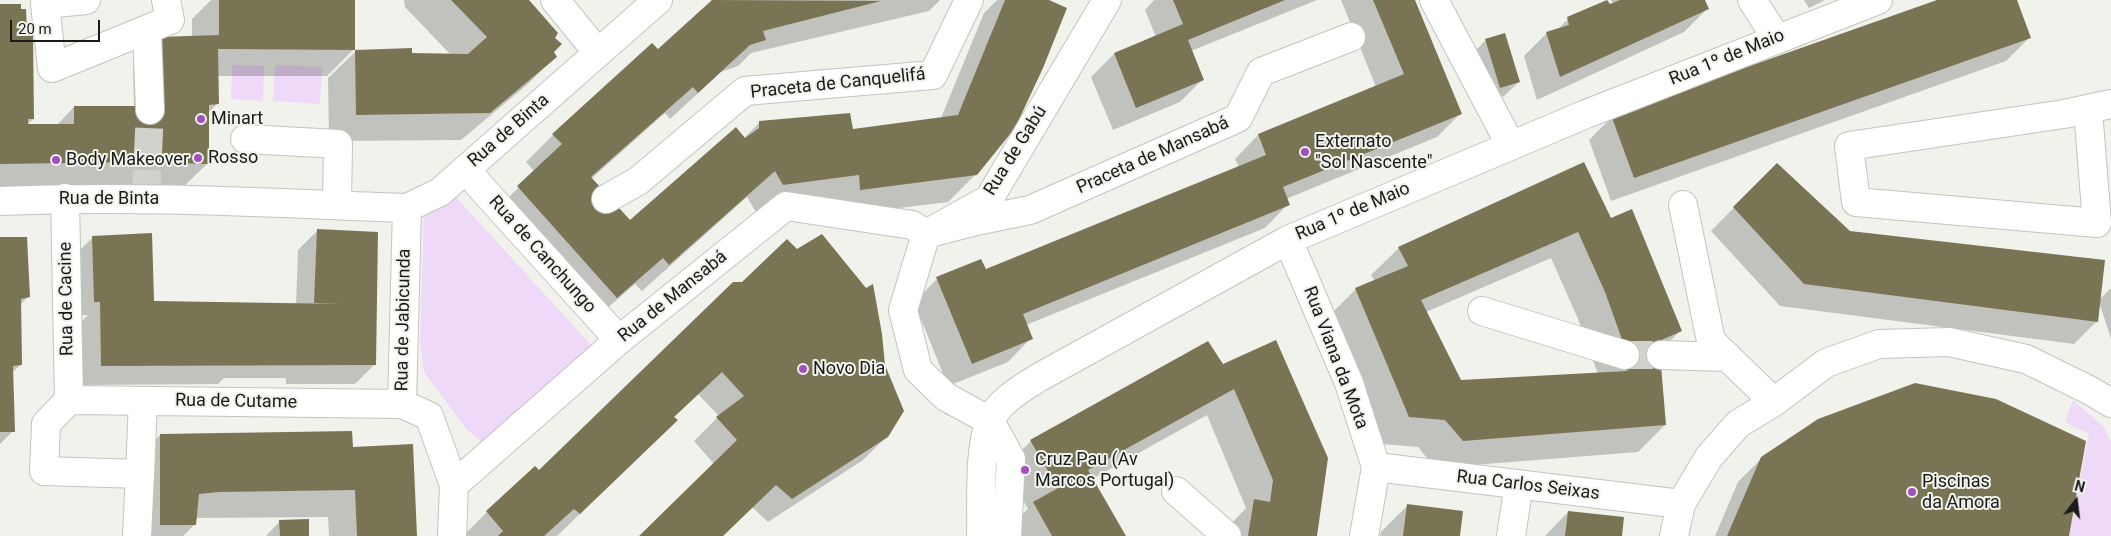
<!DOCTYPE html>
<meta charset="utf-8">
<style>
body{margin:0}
#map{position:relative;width:2111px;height:536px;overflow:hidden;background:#f2f2ed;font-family:Roboto,sans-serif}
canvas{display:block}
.north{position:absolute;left:2051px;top:476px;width:50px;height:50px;-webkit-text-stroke:4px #f2f2ed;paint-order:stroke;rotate:15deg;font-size:14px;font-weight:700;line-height:20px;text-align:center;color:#1a1a18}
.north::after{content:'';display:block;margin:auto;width:18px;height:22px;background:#1a1a18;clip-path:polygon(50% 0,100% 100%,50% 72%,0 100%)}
.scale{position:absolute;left:10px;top:20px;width:90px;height:22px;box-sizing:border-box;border:2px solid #1a1a18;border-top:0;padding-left:6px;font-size:15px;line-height:18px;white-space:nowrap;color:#1a1a18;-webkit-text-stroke:4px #f2f2ed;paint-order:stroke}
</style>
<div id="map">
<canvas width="2111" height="536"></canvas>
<div class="north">N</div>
<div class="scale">20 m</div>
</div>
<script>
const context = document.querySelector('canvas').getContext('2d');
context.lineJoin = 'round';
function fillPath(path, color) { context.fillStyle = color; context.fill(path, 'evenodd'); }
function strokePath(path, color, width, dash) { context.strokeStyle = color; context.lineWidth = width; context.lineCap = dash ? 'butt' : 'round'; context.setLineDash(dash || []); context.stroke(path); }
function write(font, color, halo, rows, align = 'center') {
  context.font = font + ' Roboto,sans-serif'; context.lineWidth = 4; context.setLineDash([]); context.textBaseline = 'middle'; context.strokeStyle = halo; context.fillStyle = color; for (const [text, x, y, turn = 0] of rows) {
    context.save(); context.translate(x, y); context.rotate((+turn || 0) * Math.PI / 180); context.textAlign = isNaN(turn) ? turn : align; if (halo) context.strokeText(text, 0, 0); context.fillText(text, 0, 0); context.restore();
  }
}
const green = new Path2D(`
 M 232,65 L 264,66 L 263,101 L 231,99 Z
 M 275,65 L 322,67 L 320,104 L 273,101 Z
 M 454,195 L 592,346 L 484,444 L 466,429 L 424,372 L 420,343 L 424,209 Z
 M 2073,400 L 2104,427 L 2111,442 L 2111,536 L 2069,536 L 2089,434 L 2065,422 Z`);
const shadow = new Path2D(`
 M 211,0 L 353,0 L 354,49 L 327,76 L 217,76 L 217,104 L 208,113 L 208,163 L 180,190 L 0,190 L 0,5 L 33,119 L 26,126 L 56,126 L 74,107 L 134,106 L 133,66 L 160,38 L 192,37 L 192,19 Z
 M 404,0 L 528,0 L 554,38 L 553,51 L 555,57 L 528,84 L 461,140 L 329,141 L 328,78 L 356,51 L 451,55 L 405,7 Z
 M 713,0 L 940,0 L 929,11 L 751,53 L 738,66 L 721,72 L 670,119 L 665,113 L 591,179 L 630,222 L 744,138 L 759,123 L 852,130 L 941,118 L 984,13 L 997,0 L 1045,0 L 976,174 L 948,202 L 834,216 L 832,201 L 756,212 L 747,197 L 642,291 L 635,284 L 589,324 L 491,214 L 535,172 L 526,162 L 553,135 L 658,51 Z
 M 1154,0 L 1317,0 L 1191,51 L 1203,79 L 1180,102 L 1113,130 L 1091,77 L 1114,54 L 1156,37 L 1145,10 Z
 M 1341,0 L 1413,0 L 1460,114 L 1437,137 L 1286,199 L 1288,204 L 1265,228 L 1026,325 L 1031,338 L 1008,362 L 948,386 L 914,302 L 937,279 L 985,271 L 1239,167 L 1235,159 L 1258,135 L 1376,87 Z
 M 1611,0 L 1704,0 L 1707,9 L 1684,32 L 1537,100 L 1524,56 L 1547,33 L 1557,30 L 1568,19 L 1613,4 Z
 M 1804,0 L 1825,0 L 1809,8 Z
 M 1941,0 L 2016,0 L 2029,38 L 2006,61 L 1611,201 L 1589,140 L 1612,117 Z
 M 1486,40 L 1519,82 L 1504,96 L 1486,102 L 1472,54 Z
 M 1777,164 L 1849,232 L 2099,300 L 2111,288 L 2111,339 L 2099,302 L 2097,321 L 2074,344 L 1780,306 L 1711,231 Z
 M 1610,220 L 1680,331 L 1659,352 L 1665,425 L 1638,452 L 1435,468 L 1418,447 L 1382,444 L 1329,316 L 1356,289 L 1375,281 L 1371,275 L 1399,248 ZM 1551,258 L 1578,319 L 1598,374 L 1460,381 L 1426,312 Z
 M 317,231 L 375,364 L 355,384 L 286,384 L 286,378 L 224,378 L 218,384 L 82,385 L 81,322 L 88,315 L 80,315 L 79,251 L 93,237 L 153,301 L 296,305 L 298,250 Z
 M 0,239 L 28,297 L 20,305 L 21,364 L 12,373 L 13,431 L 0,444 Z
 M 684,332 L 887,436 L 863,460 L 768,522 L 752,507 L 723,536 L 641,536 L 714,464 L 694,441 L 719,416 L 698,394 L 673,418 L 649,447 L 557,536 L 463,536 L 487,512 L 539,472 Z
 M 1223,365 L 1316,536 L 1226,536 L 1227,528 L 1246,508 L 1207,415 L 1092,479 L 1125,536 L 1010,536 L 1006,530 L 1028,509 L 1004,468 L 1031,441 Z
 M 160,435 L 352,448 L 416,536 L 329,536 L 328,517 L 195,518 L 195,524 L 183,536 L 134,536 L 133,462 Z
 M 1762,458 L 2068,536 L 1715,536 L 1738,482 Z
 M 1408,505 L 1459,536 L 1380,536 L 1381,532 Z
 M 1568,512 L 1620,536 L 1545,536 Z
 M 280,521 L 308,536 L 266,536 Z`);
const building = new Path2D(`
 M 219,0 L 355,0 L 355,50 L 218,49 L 219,104 L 209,105 L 209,164 L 139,162 L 0,164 L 0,4 L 21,4 L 21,9 L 26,9 L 27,33 L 33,33 L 34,119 L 28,119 L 28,124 L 74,124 L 74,106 L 139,106 L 159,37 L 219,35 Z
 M 451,0 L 529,0 L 558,33 L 555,38 L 562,44 L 554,52 L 557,57 L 490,113 L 356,115 L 355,50 L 412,48 L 412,53 L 468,54 L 487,37 Z
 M 712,0 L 881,1 L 763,31 L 766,40 L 750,45 L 698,93 L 693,87 L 591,177 L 630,220 L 736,127 L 745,138 L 759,128 L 759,121 L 850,113 L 853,129 L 958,115 L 1005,0 L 1049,0 L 1067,8 L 1043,68 L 1015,128 L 977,175 L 860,190 L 859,175 L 783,185 L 775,171 L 669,265 L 663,258 L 617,298 L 517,186 L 562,144 L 552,134 L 652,43 L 658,49 Z
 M 1173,0 L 1285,0 L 1188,40 L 1204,80 L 1136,108 L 1114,53 L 1183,24 Z
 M 1373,0 L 1415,0 L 1462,114 L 1283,187 L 1290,205 L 1023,314 L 1033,339 L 972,364 L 936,277 L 981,259 L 986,269 L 1266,155 L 1258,134 L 1404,74 Z
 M 1607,0 L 1610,4 L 1620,0 L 1705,0 L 1709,9 L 1560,77 L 1546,32 L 1569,25 L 1567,17 Z
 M 1937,0 L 2017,0 L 2031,38 L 1634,178 L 1611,115 Z
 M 1505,33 L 1520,82 L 1500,88 L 1485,39 Z
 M 1584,162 L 1611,218 L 1632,209 L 1682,331 L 1659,341 L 1666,425 L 1463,441 L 1445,420 L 1409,417 L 1355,288 L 1408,266 L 1398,247 ZM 1578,232 L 1605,292 L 1624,345 L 1627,371 L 1461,380 L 1421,300 Z
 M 1777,163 L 1850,231 L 2105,260 L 2098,322 L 1804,284 L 1733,207 Z
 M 317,229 L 378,232 L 376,365 L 101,366 L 100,302 L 94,302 L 92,236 L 152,233 L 154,301 L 343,304 L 314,303 Z
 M 822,234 L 866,288 L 873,284 L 882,334 L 885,365 L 904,411 L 888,437 L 792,499 L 776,485 L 723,536 L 639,536 L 737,440 L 716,417 L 744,396 L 722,372 L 674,417 L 678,420 L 580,514 L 574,509 L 544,536 L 498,536 L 503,531 L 486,511 L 535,466 L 539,470 L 733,282 L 742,282 L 787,239 L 797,249 Z
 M 0,237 L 27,237 L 30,297 L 21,299 L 22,365 L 13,366 L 15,432 L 0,432 Z
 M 1276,340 L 1328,458 L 1317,536 L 1248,536 L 1254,499 L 1270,502 L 1273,480 L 1234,389 L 1088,470 L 1126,536 L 1052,536 L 1033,502 L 1058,488 L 1030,440 L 1208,341 L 1223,364 Z
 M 1915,383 L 1996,399 L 2086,441 L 2069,536 L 1727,536 L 1761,457 L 1818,419 Z
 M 352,431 L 353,447 L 413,444 L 417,536 L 357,536 L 355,490 L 219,492 L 199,494 L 196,525 L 160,525 L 160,434 Z
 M 1407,504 L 1463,511 L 1460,536 L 1403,536 Z
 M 1568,511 L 1624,517 L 1622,536 L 1565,536 Z
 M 309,519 L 309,536 L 280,536 L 279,520 Z`);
const minorTunnel = new Path2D(`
 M 146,198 L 150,110
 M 1625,355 L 1661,355`);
const minor = new Path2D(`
 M 86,0 L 45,4 L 52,68 L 170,20 L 166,0
 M 555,0 L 598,53
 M 1434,0 L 1511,146
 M 1752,0 L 1777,39
 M 147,30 L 150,110
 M 2088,110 L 2097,223 L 1856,202 L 1849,146 L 2064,114 L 2111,104
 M 245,139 L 338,144 L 337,205
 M 467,168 L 478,184 L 619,340
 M 65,198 L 69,400
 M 606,199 L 638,181 L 745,91 L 933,75 L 969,0
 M 0,201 C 136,195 271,203 407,208 L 440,192 L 658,0
 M 1683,205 L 1711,341 L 1774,402
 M 407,208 L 402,404 L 429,416 L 454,485 L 452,536
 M 1288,240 L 1349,383 L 1376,467 L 1364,536
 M 1482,311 L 1625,355
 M 1661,355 L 1728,357
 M 69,400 L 402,404
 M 69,400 L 46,424 L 44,471 L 140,474 L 143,401
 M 990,421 L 946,397 L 918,370 L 903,310 L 926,234 L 989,199 L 1107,0
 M 990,421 L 1011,459 L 1007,536
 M 1376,467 L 1681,504
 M 454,485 L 619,340 L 786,206 L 912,225 L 926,234 L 976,221 L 1030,210 L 1238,118 L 1261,72 L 1351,37
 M 1176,491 L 1227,536
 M 137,536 L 140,474
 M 981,536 C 982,504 978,451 990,421 C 998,402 1021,389 1038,378 L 1288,240 L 1586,114 L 1878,0
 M 1511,536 L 1519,484
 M 1674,536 L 1681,504 L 1709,457 L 1738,424 L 1774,402 L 1826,363 L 1879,344 L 1949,342 L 2026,359 L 2089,390 L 2111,403`);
const markers = [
 [201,119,5,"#a250bf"],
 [1305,152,5,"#a250bf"],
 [198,158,5,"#a250bf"],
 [56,160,5,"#a250bf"],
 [803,369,5,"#a250bf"],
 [1025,470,5,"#a250bf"],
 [1912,492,5,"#a250bf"]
];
const streetNames = [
 ["Rua 1º de Maio",1727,58,-22],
 ["Praceta de Canquelifá",838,84,-6],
 ["Rua de Binta",509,131,-41],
 ["Rua de Gabú",1016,151,-58],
 ["Praceta de Mansabá",1153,156,-24],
 ["Rua de Binta",109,199],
 ["Rua 1º de Maio",1353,212,-23],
 ["Rua de Canchungo",542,255,48],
 ["Rua de Mansabá",673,297,-39],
 ["Rua de Cacine",67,299,-91],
 ["Rua de Jabicunda",404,320,-89],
 ["Rua Viana da Mota",1335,358,69],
 ["Rua de Cutame",236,402,1],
 ["Rua Carlos Seixas",1528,486,7]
];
const poiNames = [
 ["Minart",211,119],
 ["Externato",1315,142],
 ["\"Sol Nascente\"",1315,163],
 ["Rosso",208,158],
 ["Body Makeover",66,160],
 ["Novo Dia",813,369],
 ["Cruz Pau (Av",1035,460],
 ["Marcos Portugal)",1035,481],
 ["Piscinas",1922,482],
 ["da Amora",1922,503]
];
fillPath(green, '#efd9f8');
fillPath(shadow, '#0003');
fillPath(building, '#797554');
strokePath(minorTunnel, '#d2d2cd', 28, [28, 14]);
strokePath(minor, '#c3c3bf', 30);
strokePath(minor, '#fff', 28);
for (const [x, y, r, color] of markers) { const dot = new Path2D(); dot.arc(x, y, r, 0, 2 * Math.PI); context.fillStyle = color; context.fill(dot); strokePath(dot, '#f2f2ed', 2); }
write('18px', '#1a1a18', '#f2f2ed', streetNames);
write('18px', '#1a1a18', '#f2f2ed', poiNames, 'left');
</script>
